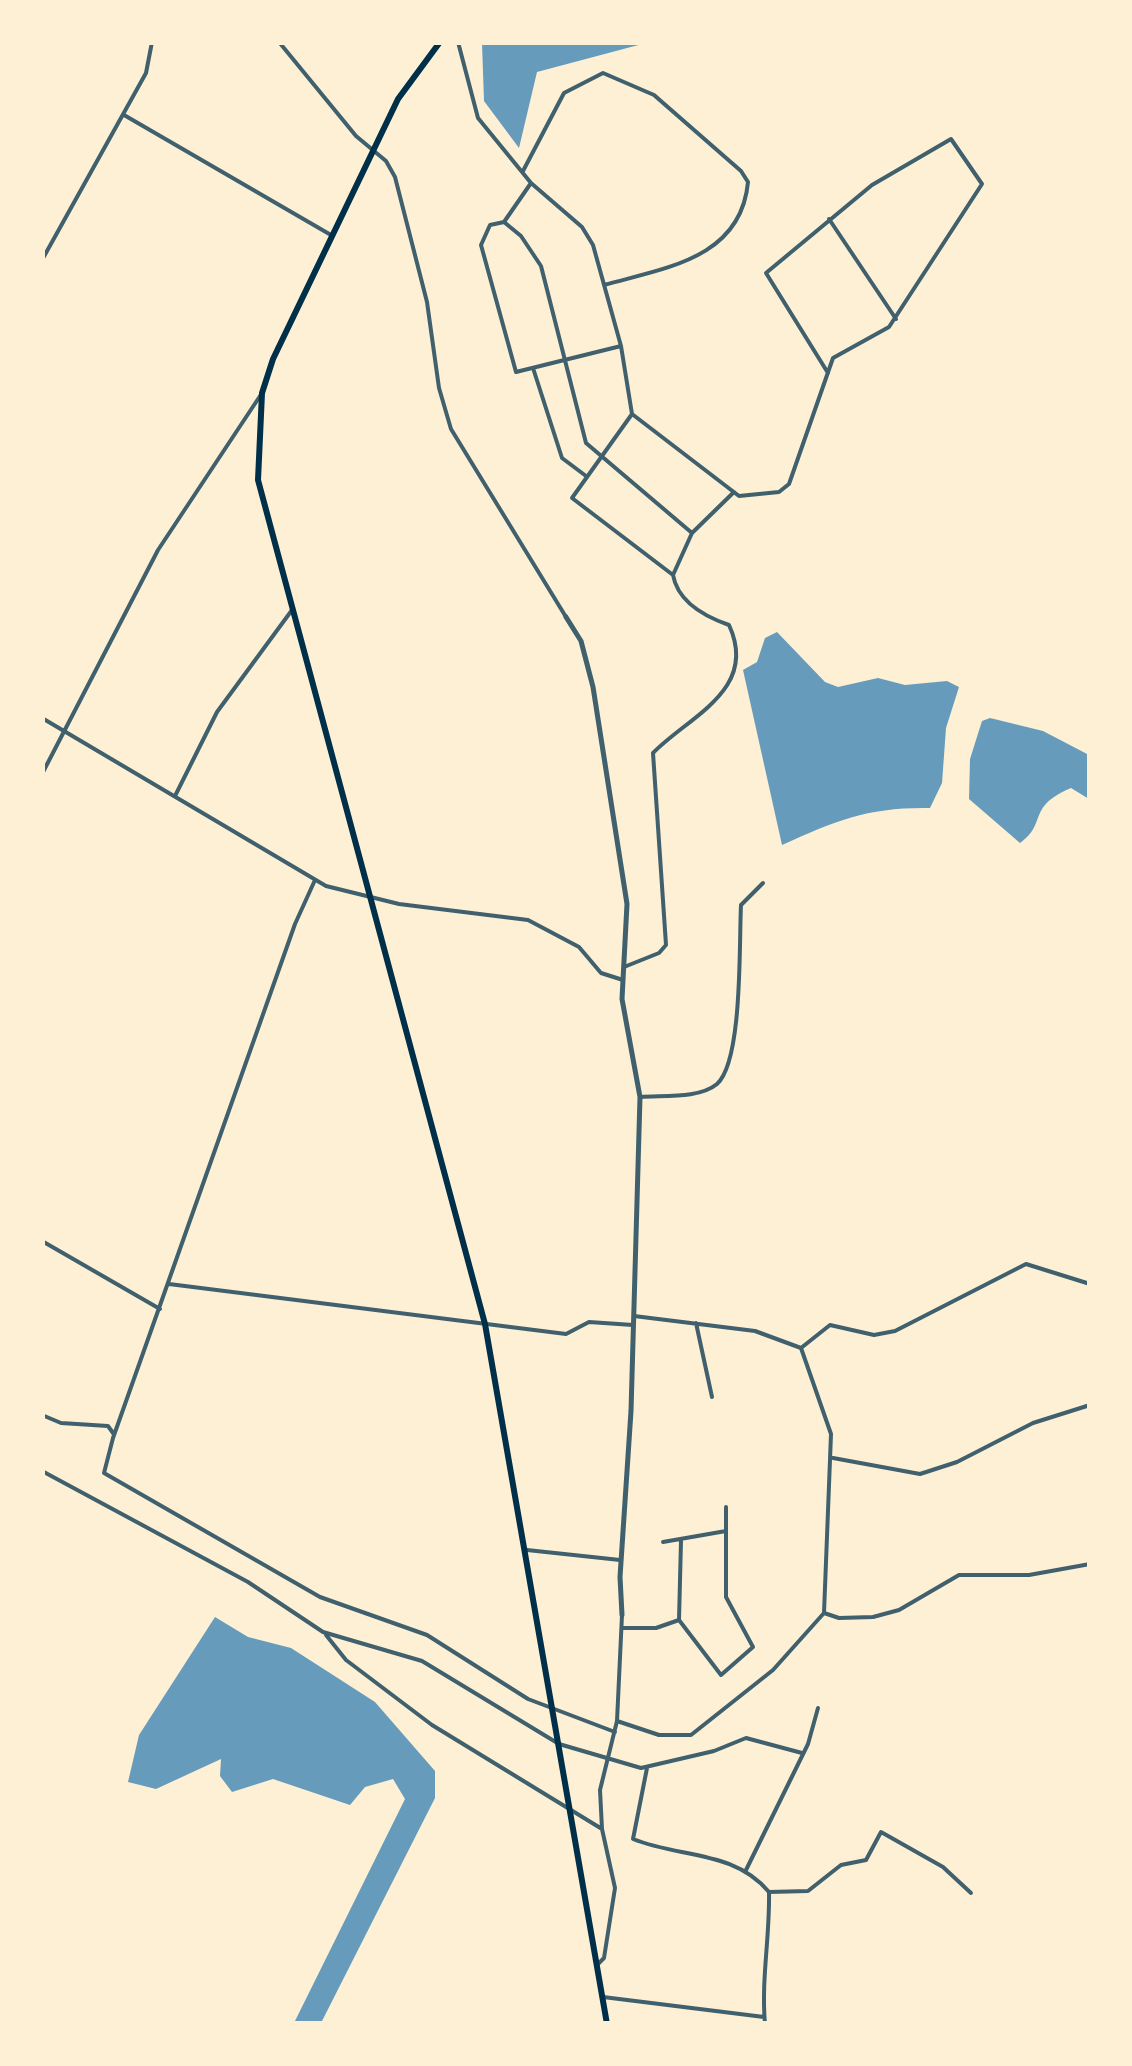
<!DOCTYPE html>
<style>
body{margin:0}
#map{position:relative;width:1132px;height:2066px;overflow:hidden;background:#fdf0d5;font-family:"Varela Round",sans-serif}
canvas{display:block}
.frame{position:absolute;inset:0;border:45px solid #fdf0d5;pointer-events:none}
</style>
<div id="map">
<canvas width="1132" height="2066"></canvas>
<div class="frame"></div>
</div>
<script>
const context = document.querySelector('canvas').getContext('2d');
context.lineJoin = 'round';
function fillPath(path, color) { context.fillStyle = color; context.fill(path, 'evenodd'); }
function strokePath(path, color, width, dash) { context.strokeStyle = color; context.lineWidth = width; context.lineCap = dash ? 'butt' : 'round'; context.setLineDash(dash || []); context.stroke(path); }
const water = new Path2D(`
 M 482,43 L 482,42 L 646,43 L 537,72 L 519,148 L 484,101 Z
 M 777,632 L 825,682 L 838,687 L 878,678 L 905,685 L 947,681 L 959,687 L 946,728 L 942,783 L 930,808 C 869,807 837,820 782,845 L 743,670 L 757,662 L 765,638 Z
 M 990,718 L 1043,731 L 1089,755 L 1089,799 L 1071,788 C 1026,807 1048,823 1020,843 L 969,799 L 970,759 L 982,721 Z
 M 215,1617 L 248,1637 L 291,1648 L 375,1702 L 435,1771 L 435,1798 L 321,2023 L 294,2023 L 405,1799 L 393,1779 L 365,1787 L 350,1805 L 273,1779 L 232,1792 L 220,1776 L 221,1759 L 156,1789 L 128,1782 L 139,1735 Z`);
const minor = new Path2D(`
 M 279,42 L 356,136 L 386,161 L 395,177 L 427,302 L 439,388 L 451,429 L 566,617
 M 458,42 L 478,118 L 531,183 L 582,227 L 593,245 L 621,346 L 632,414 L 572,498 L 673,575 C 678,603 706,617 729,625 C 759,690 689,716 653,753 L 666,945 L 659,953 L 624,967
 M 124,115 L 331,235
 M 523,171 L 564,93 L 603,73 L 654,95 L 741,171 L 748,182 C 741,259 664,268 604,285
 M 531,183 L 504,222 L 490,225 L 481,245 L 516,372 L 621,346
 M 829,219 L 896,319
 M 504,222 L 521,236 L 541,266 L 586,443 L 692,533
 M 42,260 L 146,73 L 152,42
 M 533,368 L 562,458 L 586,476
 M 632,414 L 739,496 L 779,492 L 789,484 L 833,358 L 889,327 L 982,184 L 951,139 L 872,185 L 766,273 L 828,373
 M 673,575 L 692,533 L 734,492
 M 42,718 L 326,886 L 399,904 L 528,920 L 579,947 L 601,973 L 623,980
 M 42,774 L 158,550 L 262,393
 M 175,796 L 217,712 L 292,610
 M 315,880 L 295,924 L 113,1438 L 104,1473 L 320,1597 L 427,1635 L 528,1699 L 615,1732
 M 640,1097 C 663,1095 699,1099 717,1084 C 743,1061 739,941 741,905 L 763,883
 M 42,1241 L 160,1309
 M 169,1284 L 566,1334 L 589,1322 L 633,1325
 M 696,1323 L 712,1397
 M 801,1348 L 830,1325 L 874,1335 L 895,1331 L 1026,1264 L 1090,1284
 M 42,1415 L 61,1423 L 108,1426 L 113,1433
 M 833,1458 L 920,1474 L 957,1462 L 1033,1423 L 1090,1405
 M 42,1471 L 248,1582 L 323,1632 L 422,1661 L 559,1744 L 641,1768 L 714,1751 L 746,1738 L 802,1753
 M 663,1542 L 726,1531
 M 527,1550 L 620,1560
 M 824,1613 L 839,1618 L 873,1617 L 899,1610 L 959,1575 L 1029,1575 L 1090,1564
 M 679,1620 L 681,1541
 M 623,1628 L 656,1628 L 679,1620 L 721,1675 L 753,1647 L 726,1597 L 726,1507
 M 326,1635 L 346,1660 L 432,1725 L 602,1829
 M 617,1721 L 659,1735 L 691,1735 L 773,1670 L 824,1613 L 831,1434 L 801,1348 L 755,1331 L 634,1316
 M 647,1768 L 633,1839 C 680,1858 734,1850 769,1892 C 770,1937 761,1979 765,2024
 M 746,1870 L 808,1744 L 818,1708
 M 769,1892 L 808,1891 L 841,1865 L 866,1860 L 881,1832 L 943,1867 L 971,1893
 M 596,1966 L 604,1958 L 615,1888 L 602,1829 L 600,1790 L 617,1721 L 622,1615
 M 603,1997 L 764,2017`);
const tertiary = new Path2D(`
 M 566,617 L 581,641 L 593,687 L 627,904 L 622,999 L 640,1097 L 631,1411 L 620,1577 L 622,1615`);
const primary = new Path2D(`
 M 440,42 L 398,99 L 273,359 L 262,393 L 258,480 L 485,1324 L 607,2024`);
fillPath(water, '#669bbc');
strokePath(minor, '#3f606c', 4);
strokePath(tertiary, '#3f606c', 5);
strokePath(primary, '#003049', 6);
</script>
